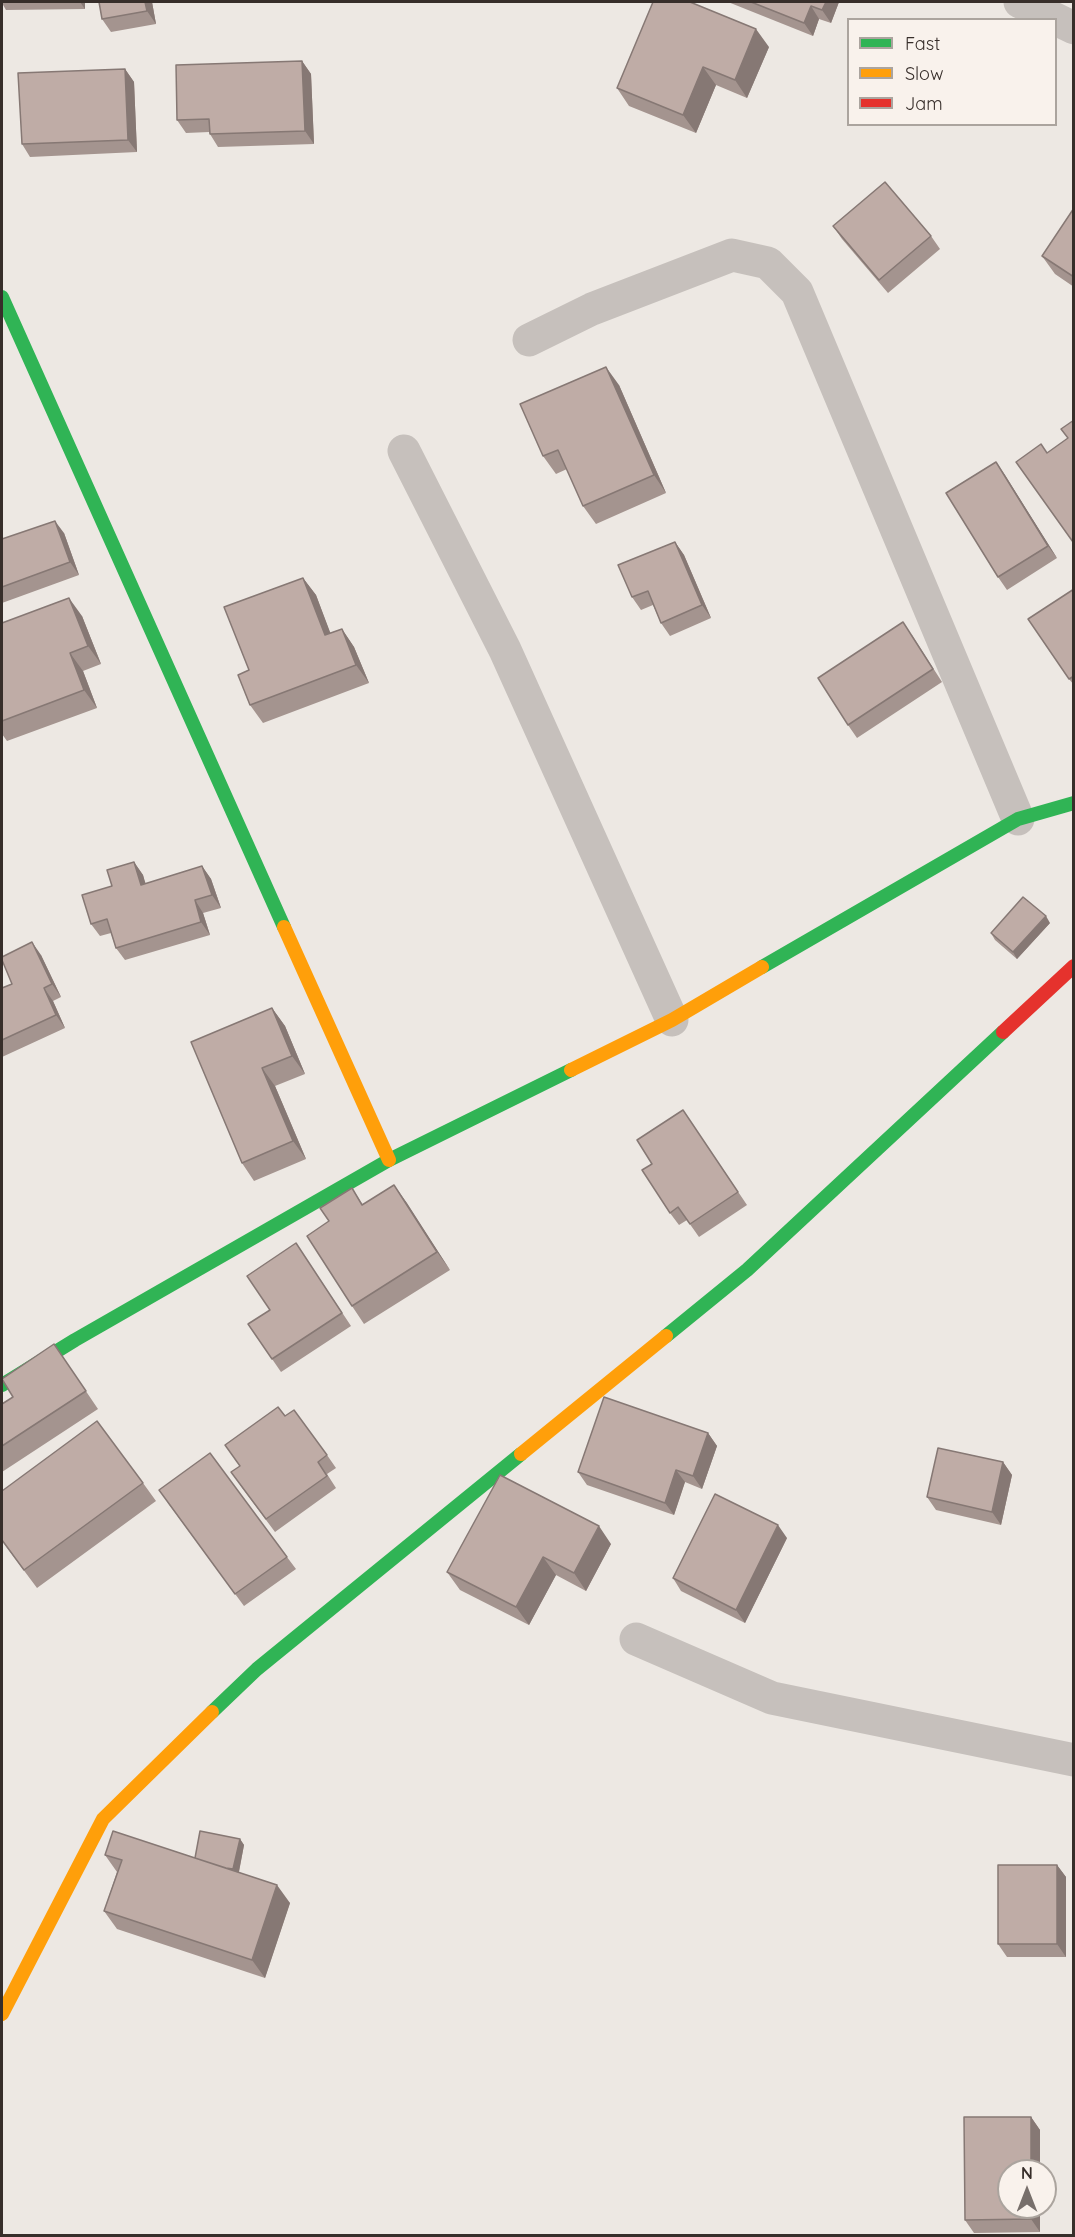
<!DOCTYPE html>
<style>
body{margin:0}
#map{position:relative;width:1075px;height:2237px;overflow:hidden;background:#ede8e3;font-family:Quicksand,sans-serif}
canvas{display:block}
.frame{position:absolute;inset:0;border:3px solid #372e2a;pointer-events:none}
.legend{position:absolute;left:847px;top:18px;width:210px;height:108px;box-sizing:border-box;background:#f9f2ec;border:2px solid #aba49e;margin:0;padding:8px 10px;list-style:none;font-size:18px;color:#372e2a}
.legend li{display:flex;align-items:center;gap:12px;height:30px}
.legend b{width:30px;border:2px solid #aba49e}
.north{position:absolute;left:997px;top:2159px;width:60px;height:60px;box-sizing:border-box;background:#f9f2ec;border:2px solid #aba49e;border-radius:50%;rotate:0deg;font-size:16px;font-weight:700;line-height:24px;text-align:center;color:#372e2a}
.north::after{content:'';display:block;margin:auto;width:21px;height:27px;background:#776f6b;clip-path:polygon(50% 0,100% 100%,50% 72%,0 100%)}
</style>
<div id="map">
<canvas width="1075" height="2237"></canvas>
<div class="frame"></div>
<ul class="legend">
<li><b style="height:8px;background:#30b455"></b>Fast</li>
<li><b style="height:8px;background:#ff9f0a"></b>Slow</li>
<li><b style="height:8px;background:#e5322d"></b>Jam</li>
</ul>
<div class="north">N</div>
</div>
<script>
const context = document.querySelector('canvas').getContext('2d');
context.lineJoin = 'round';
function strokePath(path, color, width, dash) { context.strokeStyle = color; context.lineWidth = width; context.lineCap = dash ? 'butt' : 'round'; context.setLineDash(dash || []); context.stroke(path); }
function fillPath(path, color) { context.fillStyle = color; context.fill(path, 'evenodd'); }
const street = new Path2D(`
 M 1020,2 L 1074,28
 M 529,340 L 592,309 L 732,255 L 768,263 L 797,292 L 1018,819
 M 404,451 L 505,650 L 672,1020
 M 636,1639 L 772,1698 L 1074,1760`);
const fast = new Path2D(`
 M 2,297 L 284,927
 M 762,967 L 1018,819 L 1074,803
 M 666,1336 L 747,1270 L 1003,1032
 M 2,1385 L 75,1340 L 389,1160 L 571,1070
 M 212,1712 L 257,1669 L 521,1454`);
const slow = new Path2D(`
 M 284,927 L 389,1160
 M 571,1070 L 672,1020 L 762,967
 M 521,1454 L 666,1336
 M 2,2014 L 103,1819 L 212,1712`);
const jam = new Path2D(`
 M 1003,1032 L 1074,966`);
const wall = new Path2D(`
 M 2,2 L 85,2 L 85,9 L 6,10 L 2,3 Z
 M 152,2 L 156,24 L 111,32 L 102,19 Z
 M 728,2 L 839,2 L 831,23 L 819,19 L 813,36 Z
 M 769,47 L 747,98 L 716,85 L 696,133 L 629,106 L 617,88 Z
 M 302,61 L 311,74 L 314,144 L 218,147 L 210,134 L 209,132 L 186,133 L 177,120 Z
 M 125,69 L 134,82 L 137,152 L 30,157 L 22,144 Z
 M 1074,208 L 1074,287 L 1055,274 L 1042,256 Z
 M 833,226 L 931,236 L 940,249 L 888,293 L 842,239 Z
 M 619,385 L 666,493 L 596,524 L 583,506 L 567,469 L 556,474 L 543,456 Z
 M 996,462 L 1057,558 L 1007,590 L 998,577 Z
 M 64,533 L 79,575 L 2,603 L 2,538 L 2,539 Z
 M 675,542 L 684,555 L 711,618 L 670,636 L 661,623 L 653,605 L 641,610 L 632,597 Z
 M 303,578 L 316,595 L 330,633 L 342,629 L 354,647 L 369,683 L 263,723 L 250,705 L 249,670 Z
 M 1074,589 L 1074,685 L 1069,679 Z
 M 82,616 L 101,664 L 83,671 L 97,708 L 7,741 L 2,734 L 2,623 Z
 M 912,635 L 942,682 L 857,738 L 848,725 Z
 M 134,862 L 143,875 L 145,884 L 202,866 L 211,879 L 221,908 L 203,913 L 210,935 L 125,960 L 116,948 L 111,933 L 100,936 L 91,924 L 112,886 Z
 M 1050,923 L 1017,959 L 995,940 L 991,933 Z
 M 41,955 L 61,997 L 53,1001 L 65,1028 L 2,1057 L 2,988 L 12,984 Z
 M 272,1008 L 285,1026 L 305,1074 L 275,1086 L 306,1159 L 254,1181 L 242,1163 Z
 M 683,1110 L 747,1205 L 699,1237 L 687,1220 L 679,1225 L 670,1213 L 652,1164 Z
 M 394,1185 L 450,1270 L 364,1324 L 352,1306 L 329,1221 L 352,1188 L 363,1205 Z
 M 296,1243 L 351,1326 L 281,1372 L 248,1324 L 270,1310 Z
 M 54,1344 L 98,1409 L 2,1472 L 2,1404 L 13,1397 Z
 M 285,1416 L 327,1455 L 336,1468 L 327,1474 L 336,1488 L 275,1532 L 240,1485 L 239,1466 Z
 M 708,1433 L 717,1446 L 702,1489 L 685,1482 L 674,1515 L 587,1485 L 578,1472 Z
 M 1003,1462 L 1012,1475 L 1001,1525 L 936,1510 L 927,1497 Z
 M 143,1483 L 156,1501 L 37,1588 L 2,1541 L 2,1491 Z
 M 168,1503 L 287,1557 L 296,1569 L 244,1606 Z
 M 787,1538 L 745,1623 L 681,1591 L 673,1578 Z
 M 611,1544 L 586,1591 L 556,1575 L 529,1625 L 460,1590 L 447,1572 Z
 M 240,1839 L 244,1845 L 239,1872 L 290,1903 L 265,1978 L 117,1929 L 104,1911 L 117,1872 L 105,1855 L 195,1858 Z
 M 1057,1865 L 1066,1877 L 1066,1957 L 1007,1957 L 998,1944 Z
 M 1031,2117 L 1040,2130 L 1040,2232 L 974,2233 L 965,2220 Z`);
const shadedWall = new Path2D(`
 M 80,2 L 85,2 L 85,9 Z
 M 145,2 L 152,2 L 156,24 L 147,11 Z
 M 826,2 L 839,2 L 831,23 L 822,10 Z
 M 811,6 L 819,19 L 813,36 L 804,23 Z
 M 756,29 L 769,47 L 747,98 L 735,80 Z
 M 302,61 L 311,74 L 314,144 L 305,131 Z
 M 703,67 L 716,85 L 696,133 L 683,115 Z
 M 125,69 L 134,82 L 137,152 L 128,140 Z
 M 606,367 L 619,385 L 666,493 L 654,475 Z
 M 996,462 L 1005,475 L 1057,558 L 1048,546 Z
 M 55,521 L 64,533 L 79,575 L 70,562 Z
 M 675,542 L 684,555 L 711,618 L 702,605 Z
 M 303,578 L 316,595 L 338,653 L 325,635 Z
 M 69,598 L 82,616 L 101,664 L 88,646 Z
 M 342,629 L 354,647 L 369,683 L 356,665 Z
 M 70,653 L 83,671 L 97,708 L 84,690 Z
 M 134,862 L 143,875 L 150,898 L 141,885 Z
 M 202,866 L 211,879 L 221,908 L 212,895 Z
 M 195,900 L 203,913 L 210,935 L 201,922 Z
 M 1046,916 L 1050,923 L 1017,959 L 1013,952 Z
 M 32,942 L 41,955 L 61,997 L 52,984 Z
 M 44,988 L 53,1001 L 65,1028 L 56,1015 Z
 M 272,1008 L 285,1026 L 305,1074 L 292,1056 Z
 M 262,1068 L 275,1086 L 306,1159 L 293,1141 Z
 M 394,1185 L 407,1203 L 450,1270 L 437,1252 Z
 M 708,1433 L 717,1446 L 702,1489 L 693,1476 Z
 M 1003,1462 L 1012,1475 L 1001,1525 L 992,1512 Z
 M 676,1470 L 685,1482 L 674,1515 L 665,1503 Z
 M 778,1525 L 787,1538 L 745,1623 L 736,1610 Z
 M 599,1526 L 611,1544 L 586,1591 L 574,1573 Z
 M 543,1557 L 556,1575 L 529,1625 L 516,1607 Z
 M 240,1839 L 244,1845 L 238,1876 L 233,1869 Z
 M 1057,1865 L 1066,1877 L 1066,1957 L 1057,1944 Z
 M 277,1885 L 290,1903 L 265,1978 L 252,1960 Z
 M 1031,2117 L 1040,2130 L 1040,2171 L 1031,2171 Z
 M 1031,2207 L 1040,2207 L 1040,2232 L 1031,2219 Z`);
const building = new Path2D(`
 M 99,2 L 145,2 L 147,11 L 102,19 Z
 M 653,2 L 690,2 L 756,29 L 735,80 L 703,67 L 683,115 L 617,88 Z
 M 751,2 L 826,2 L 822,10 L 811,6 L 804,23 Z
 M 302,61 L 305,131 L 210,134 L 209,119 L 177,120 L 176,65 Z
 M 125,69 L 128,140 L 22,144 L 18,73 Z
 M 885,182 L 931,236 L 879,280 L 833,226 Z
 M 1074,208 L 1074,277 L 1042,256 Z
 M 606,367 L 654,475 L 583,506 L 558,450 L 543,456 L 520,404 Z
 M 1074,420 L 1074,541 L 1073,542 L 1016,462 L 1041,444 L 1047,453 L 1068,438 L 1061,429 Z
 M 996,462 L 1048,546 L 998,577 L 946,493 Z
 M 55,521 L 70,562 L 2,587 L 2,539 Z
 M 675,542 L 702,605 L 661,623 L 648,591 L 632,597 L 618,565 Z
 M 303,578 L 325,635 L 342,629 L 356,665 L 250,705 L 238,675 L 249,670 L 224,607 Z
 M 1074,589 L 1074,676 L 1069,679 L 1028,619 Z
 M 69,598 L 88,646 L 70,653 L 84,690 L 2,721 L 2,623 Z
 M 903,622 L 933,669 L 848,725 L 818,678 Z
 M 134,862 L 141,885 L 202,866 L 212,895 L 195,900 L 201,922 L 116,948 L 107,919 L 91,924 L 82,895 L 112,886 L 107,870 Z
 M 1023,897 L 1046,916 L 1013,952 L 991,933 Z
 M 32,942 L 52,984 L 44,988 L 56,1015 L 2,1040 L 2,988 L 12,984 L 2,960 L 2,957 Z
 M 272,1008 L 292,1056 L 262,1068 L 293,1141 L 242,1163 L 191,1042 Z
 M 683,1110 L 738,1192 L 690,1224 L 678,1207 L 670,1213 L 642,1170 L 652,1164 L 637,1140 Z
 M 394,1185 L 437,1252 L 352,1306 L 307,1236 L 329,1221 L 320,1208 L 352,1188 L 362,1205 Z
 M 296,1243 L 342,1313 L 272,1359 L 248,1324 L 270,1310 L 247,1276 Z
 M 54,1344 L 86,1391 L 2,1446 L 2,1404 L 13,1397 L 2,1379 Z
 M 604,1397 L 708,1433 L 693,1476 L 676,1470 L 665,1503 L 578,1472 Z
 M 278,1407 L 285,1416 L 294,1410 L 327,1455 L 318,1462 L 327,1476 L 266,1519 L 231,1472 L 240,1466 L 225,1445 Z
 M 97,1421 L 143,1483 L 24,1570 L 2,1540 L 2,1491 Z
 M 938,1448 L 1003,1462 L 992,1512 L 927,1497 Z
 M 210,1453 L 287,1557 L 235,1594 L 159,1490 Z
 M 500,1475 L 599,1526 L 574,1573 L 543,1557 L 516,1607 L 447,1572 Z
 M 715,1494 L 778,1525 L 736,1610 L 673,1578 Z
 M 113,1831 L 277,1885 L 252,1960 L 104,1911 L 122,1860 L 105,1855 Z
 M 200,1831 L 240,1839 L 233,1869 L 226,1868 L 195,1858 Z
 M 998,1865 L 1057,1865 L 1057,1944 L 998,1944 Z
 M 964,2117 L 1031,2117 L 1031,2171 L 1009,2171 L 1009,2207 L 1031,2207 L 1031,2219 L 965,2220 Z`);
strokePath(street, '#c6c0bc', 33);
strokePath(fast, '#30b455', 14);
strokePath(slow, '#ff9f0a', 14);
strokePath(jam, '#e5322d', 14);
fillPath(wall, '#a4948f');
fillPath(shadedWall, '#867874');
fillPath(building, '#bfaca6');
strokePath(building, '#867874', 1.5);
</script>
